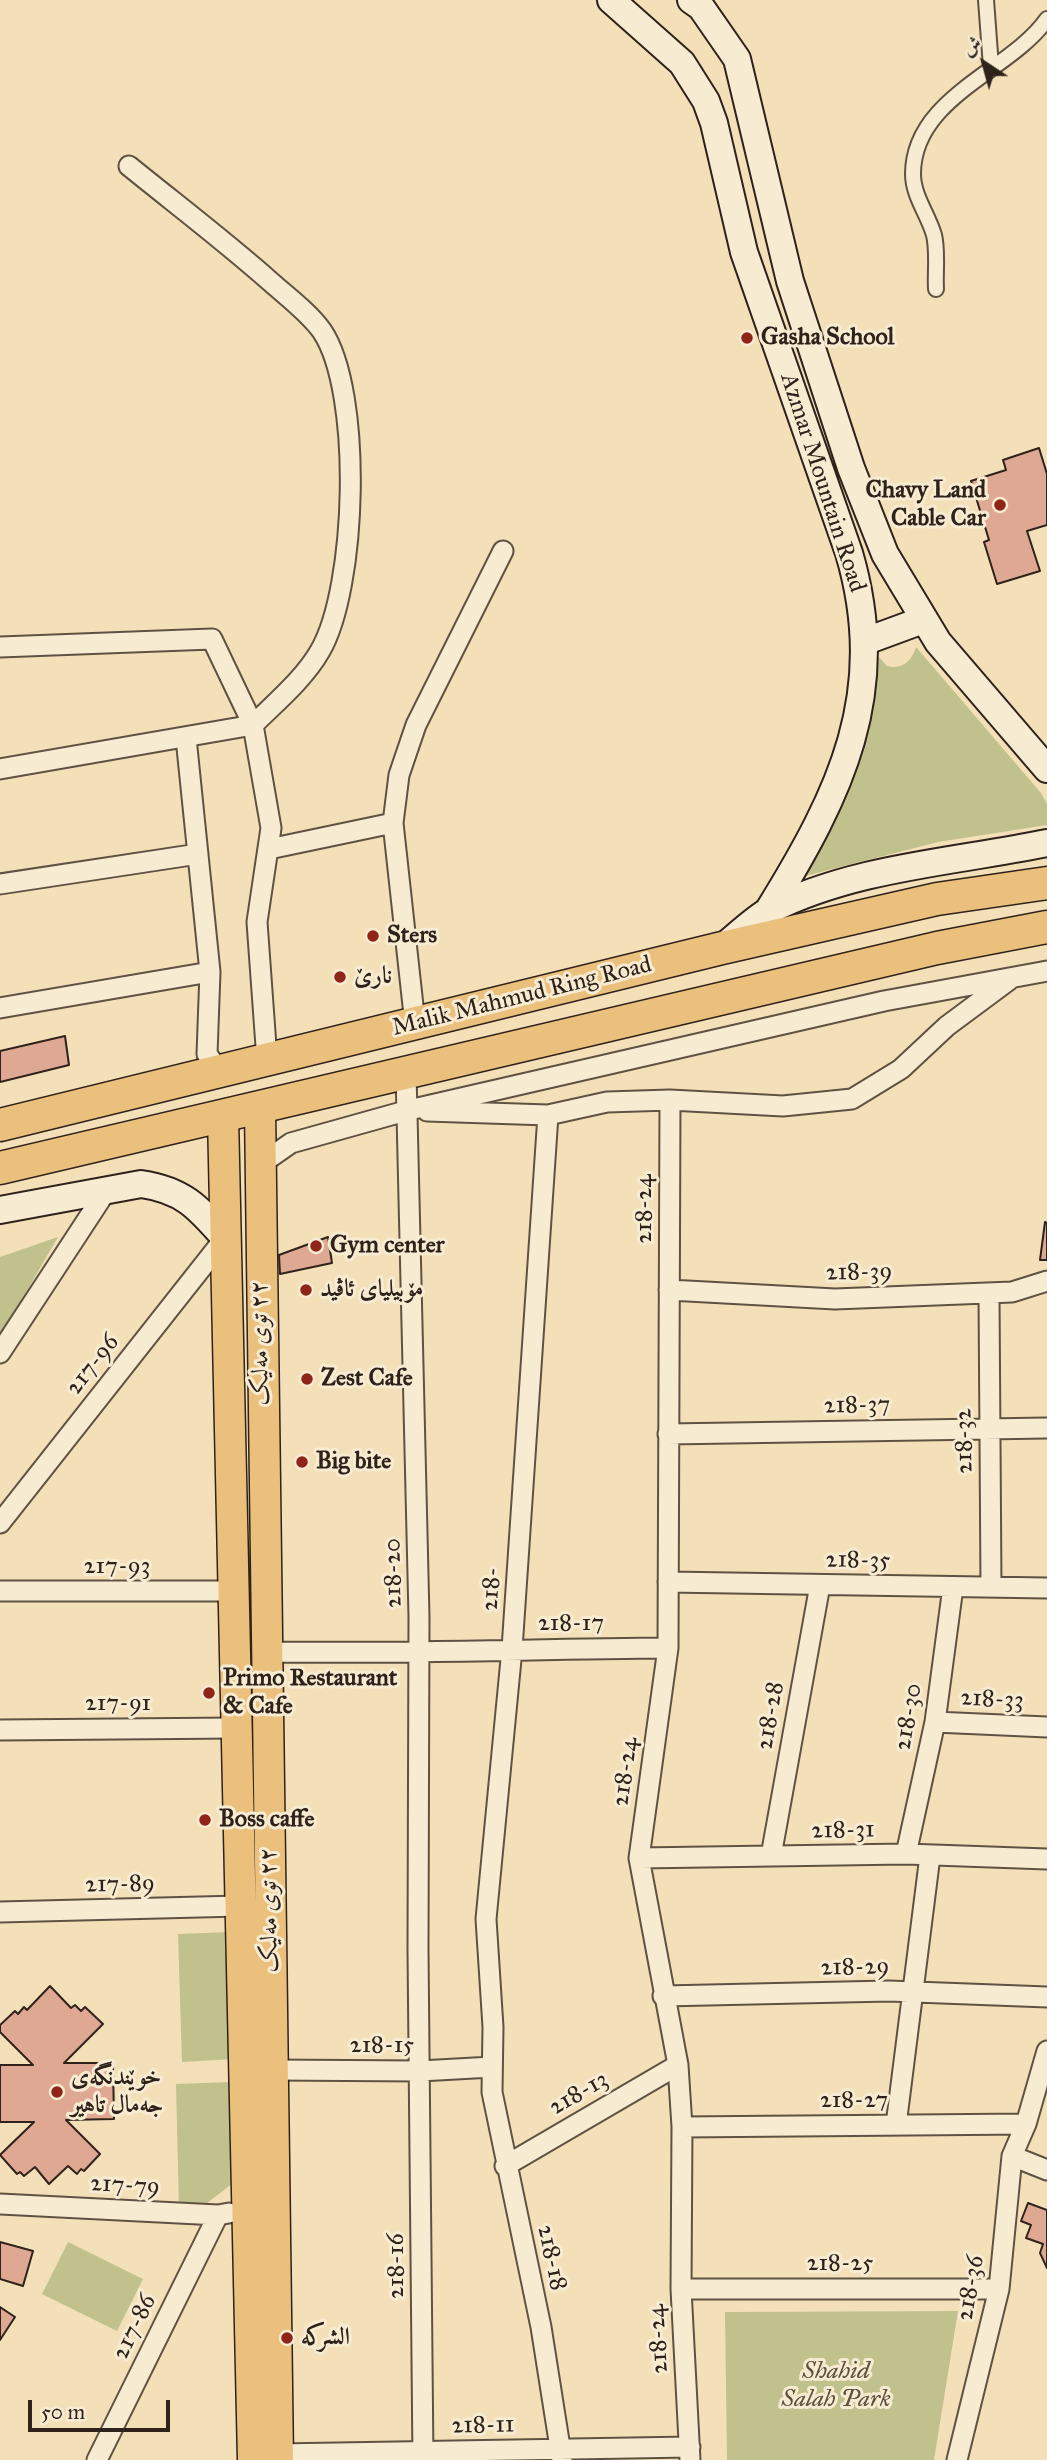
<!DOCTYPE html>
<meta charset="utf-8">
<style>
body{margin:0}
#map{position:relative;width:1047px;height:2460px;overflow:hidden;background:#f3e0b9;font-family:"IM FELL Great Primer",Amiri,serif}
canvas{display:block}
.north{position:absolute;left:949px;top:28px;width:70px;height:70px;-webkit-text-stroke:5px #f7ebd2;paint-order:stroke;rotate:324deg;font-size:19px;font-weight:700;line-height:28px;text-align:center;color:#2f221b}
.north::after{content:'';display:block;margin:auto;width:24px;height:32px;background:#2f221b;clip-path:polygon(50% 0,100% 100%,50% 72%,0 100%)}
.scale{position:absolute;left:28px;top:2400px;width:142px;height:32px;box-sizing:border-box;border:4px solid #2f221b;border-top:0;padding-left:9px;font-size:21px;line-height:24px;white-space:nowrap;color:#2f221b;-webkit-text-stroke:5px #f7ebd2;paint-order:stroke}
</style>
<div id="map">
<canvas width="1047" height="2460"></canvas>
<div class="north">ش</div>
<div class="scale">50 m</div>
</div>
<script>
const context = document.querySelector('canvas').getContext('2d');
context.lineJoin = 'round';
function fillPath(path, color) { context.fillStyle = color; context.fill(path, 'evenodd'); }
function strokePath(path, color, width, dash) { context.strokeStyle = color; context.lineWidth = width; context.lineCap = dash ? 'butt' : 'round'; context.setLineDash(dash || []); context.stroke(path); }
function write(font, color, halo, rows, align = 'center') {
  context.font = font + ' "IM FELL Great Primer",Amiri,serif'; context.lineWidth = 6; context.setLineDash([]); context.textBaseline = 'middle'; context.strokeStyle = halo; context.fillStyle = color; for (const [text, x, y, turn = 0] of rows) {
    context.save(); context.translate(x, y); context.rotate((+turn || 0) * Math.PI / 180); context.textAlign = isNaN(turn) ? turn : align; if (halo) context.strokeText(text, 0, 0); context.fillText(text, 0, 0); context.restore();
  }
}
const green = new Path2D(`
 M 916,647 L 1041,793 L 1047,804 L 1047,825 L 938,842 L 805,876 L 839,804 L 865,735 L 879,657 L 887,666 C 902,670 912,661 916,647 Z
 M 58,1237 L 0,1337 L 0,1257 Z
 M 231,1932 L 235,2059 L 182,2062 L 178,1934 Z
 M 231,2082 L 233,2183 L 202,2207 L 179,2208 L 176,2084 Z
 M 68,2242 L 143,2279 L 117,2331 L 42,2294 Z
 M 958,2311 L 934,2460 L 727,2460 L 725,2312 Z`);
const building = new Path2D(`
 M 1039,448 L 1047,474 L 1047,525 L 1027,531 L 1040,571 L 997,584 L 984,542 L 989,540 L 971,481 L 1006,470 L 1003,460 Z
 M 65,1036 L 69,1065 L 0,1082 L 0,1051 Z
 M 1045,1222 L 1047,1223 L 1047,1260 L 1040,1260 Z
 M 328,1237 L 332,1263 L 280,1274 L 279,1255 Z
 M 50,1986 L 71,2008 L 75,2005 L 81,2011 L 85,2007 L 103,2024 L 64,2063 L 113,2063 L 114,2119 L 66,2120 L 100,2154 L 84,2171 L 81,2169 L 77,2174 L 68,2166 L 49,2184 L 35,2167 L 24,2176 L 20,2172 L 17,2174 L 0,2155 L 34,2122 L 0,2122 L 0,2065 L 33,2065 L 0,2032 L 0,2025 L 15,2011 L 18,2014 L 24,2007 L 27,2010 Z
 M 1028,2203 L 1047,2210 L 1047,2268 L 1040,2253 L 1043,2244 L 1026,2238 L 1031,2225 L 1021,2221 Z
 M 0,2242 L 33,2251 L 23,2286 L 0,2279 Z
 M 0,2307 L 15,2317 L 0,2340 Z`);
const pedestrian = new Path2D(`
 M 986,0 L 991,67
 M 936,289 C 935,272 938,251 934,235 C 928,214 913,196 913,174 C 913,97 1011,71 1047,19`);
const minor = new Path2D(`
 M 129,166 C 177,205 226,242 272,283 C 289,298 309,313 322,331 C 363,392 357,588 320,651 C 304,679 275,703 253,725 L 271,828 L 257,922 L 267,1060
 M 0,647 L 212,639 L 253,725 L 0,769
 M 186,738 L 210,972 L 207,1054 L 220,1072
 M 269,849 L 393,823
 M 0,884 L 198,854
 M 0,1008 L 210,972
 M 415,1024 L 393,823 L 399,775 L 416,725 L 503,551
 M 406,1073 L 419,1617 L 418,1949 L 423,2460
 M 670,1100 L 668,1648 L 639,1858 L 678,2065 L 682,2127 L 681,2289 L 690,2460
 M 427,1111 L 548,1115 L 607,1102 L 670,1100 L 783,1106 L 852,1099 L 901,1069 L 947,1026 L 1009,980
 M 548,1115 L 512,1649 L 486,1919 L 493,2027 L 492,2092 L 541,2327 L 562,2460
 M 258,1166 L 291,1143 L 409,1110 L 884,1001 L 1047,971
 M 669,1290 L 835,1299 L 1012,1292 L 1047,1281
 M 989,1294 L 991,1587
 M 0,1353 L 108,1188
 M 668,1434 L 1047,1428
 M 0,1523 L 225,1238
 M 668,1582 L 1047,1588
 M 0,1591 L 233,1591
 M 266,1652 C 400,1654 533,1649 668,1648
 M 935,1722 L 1047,1727
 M 0,1730 L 236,1728
 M 906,1854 L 935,1722 L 953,1587
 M 771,1856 L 820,1585
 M 639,1858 L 906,1854 L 1047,1859
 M 0,1912 L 240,1906
 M 663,1996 L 889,1991 L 1047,1997
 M 272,2070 L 420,2071 L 492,2067
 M 896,2125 L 930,1856
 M 682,2127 L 1026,2124
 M 1012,2156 L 1047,2170
 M 505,2166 L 678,2065
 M 0,2204 L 218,2215 L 229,2213
 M 681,2289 L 999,2289
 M 278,2454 L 690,2447
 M 97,2460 L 218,2215
 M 957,2460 L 999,2289 L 1012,2156 L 1026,2124 L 1047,2051`);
const secondary = new Path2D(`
 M 611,0 L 682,63 L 706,101 L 714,123 L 744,252 L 849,553 C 890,693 841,793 768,911
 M 691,0 L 701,7 L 737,59 L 790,281 L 851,468 L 885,554 L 938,642 L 1047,769
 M 866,641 L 923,620
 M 723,947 C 738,935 754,919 770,910 C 855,867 955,862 1047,843
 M 0,1210 L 141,1184 C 183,1190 198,1207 225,1238`);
const primary = new Path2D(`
 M 260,1108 L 278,2460
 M 223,1116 L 253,2460`);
const trunk = new Path2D(`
 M 0,1125 L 722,948 L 937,899 L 1047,883
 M 0,1168 L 937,948 L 1047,927`);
const markers = [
 [747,338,7,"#8f2418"],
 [1000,505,7,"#8f2418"],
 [373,936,7,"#8f2418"],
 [340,977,7,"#8f2418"],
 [316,1246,7,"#8f2418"],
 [306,1290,7,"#8f2418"],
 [307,1379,7,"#8f2418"],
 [302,1462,7,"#8f2418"],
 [209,1693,7,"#8f2418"],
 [205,1820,7,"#8f2418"],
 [57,2092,7,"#8f2418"],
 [287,2338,7,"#8f2418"]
];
const poiNames = [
 ["Gasha School",761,338],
 ["Chavy Land",986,491,"right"],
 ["Cable Car",986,519,"right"],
 ["Sters",387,936],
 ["نارێ",354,977],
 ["Gym center",330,1246],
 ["مۆبیلیای ئاڤید",320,1290],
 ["Zest Cafe",321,1379],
 ["Big bite",316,1462],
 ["Primo Restaurant",223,1679],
 ["& Cafe",223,1707],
 ["Boss caffe",219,1820],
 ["خوێندنگەی",71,2078],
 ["جەمال تاهیر",71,2106],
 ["الشركه",301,2338]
];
const streetNames = [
 ["Azmar Mountain Road",822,483,72],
 ["Malik Mahmud Ring Road",522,997,-14],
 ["218-24",645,1209,-90],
 ["218-39",859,1273,-1],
 ["٢٢ توی مەلیک",261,1343,-91],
 ["217-96",93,1365,-52],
 ["218-37",857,1406,-1],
 ["218-32",965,1441,-91],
 ["218-35",858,1561,1],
 ["217-93",117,1567],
 ["218-20",394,1573,-91],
 ["218-",492,1589,-86],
 ["218-17",571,1624],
 ["218-33",992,1700,3],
 ["217-91",118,1704],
 ["218-28",771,1716,-80],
 ["218-30",909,1717,-80],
 ["218-24",626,1772,-82],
 ["218-31",843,1831,-1],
 ["217-89",120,1885,-1],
 ["٢٢ توی مەلیک",270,1910,-91],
 ["218-29",855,1968,-1],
 ["218-15",382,2046],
 ["218-13",579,2094,-30],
 ["218-27",854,2101],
 ["217-79",125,2186,3],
 ["218-18",551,2258,78],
 ["218-25",840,2264],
 ["218-16",397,2266,-90],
 ["218-36",971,2288,-80],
 ["217-86",135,2327,-64],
 ["218-24",659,2339,-93],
 ["218-11",483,2426,-1]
];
const parkNames = [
 ["Shahid",836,2372],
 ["Salah Park",836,2400]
];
fillPath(green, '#c0c18c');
fillPath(building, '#dea893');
strokePath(building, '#2f221b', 2);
strokePath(pedestrian, '#605242', 18);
strokePath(minor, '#605242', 23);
strokePath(secondary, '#2f221b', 30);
strokePath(primary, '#2f221b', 33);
strokePath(trunk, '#2f221b', 35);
strokePath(pedestrian, '#f7ebd2', 14);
strokePath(minor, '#f7ebd2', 19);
strokePath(secondary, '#f7ebd2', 26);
strokePath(primary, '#eac07c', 30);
strokePath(trunk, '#eac07c', 32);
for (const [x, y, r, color] of markers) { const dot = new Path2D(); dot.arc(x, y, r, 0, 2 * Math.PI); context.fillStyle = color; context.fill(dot); strokePath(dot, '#f7ebd2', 2.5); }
write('bold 24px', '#2f221b', '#f7ebd2', poiNames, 'left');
write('24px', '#2f221b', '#f7ebd2', streetNames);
write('italic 24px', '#5a523d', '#f7ebd2', parkNames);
</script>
